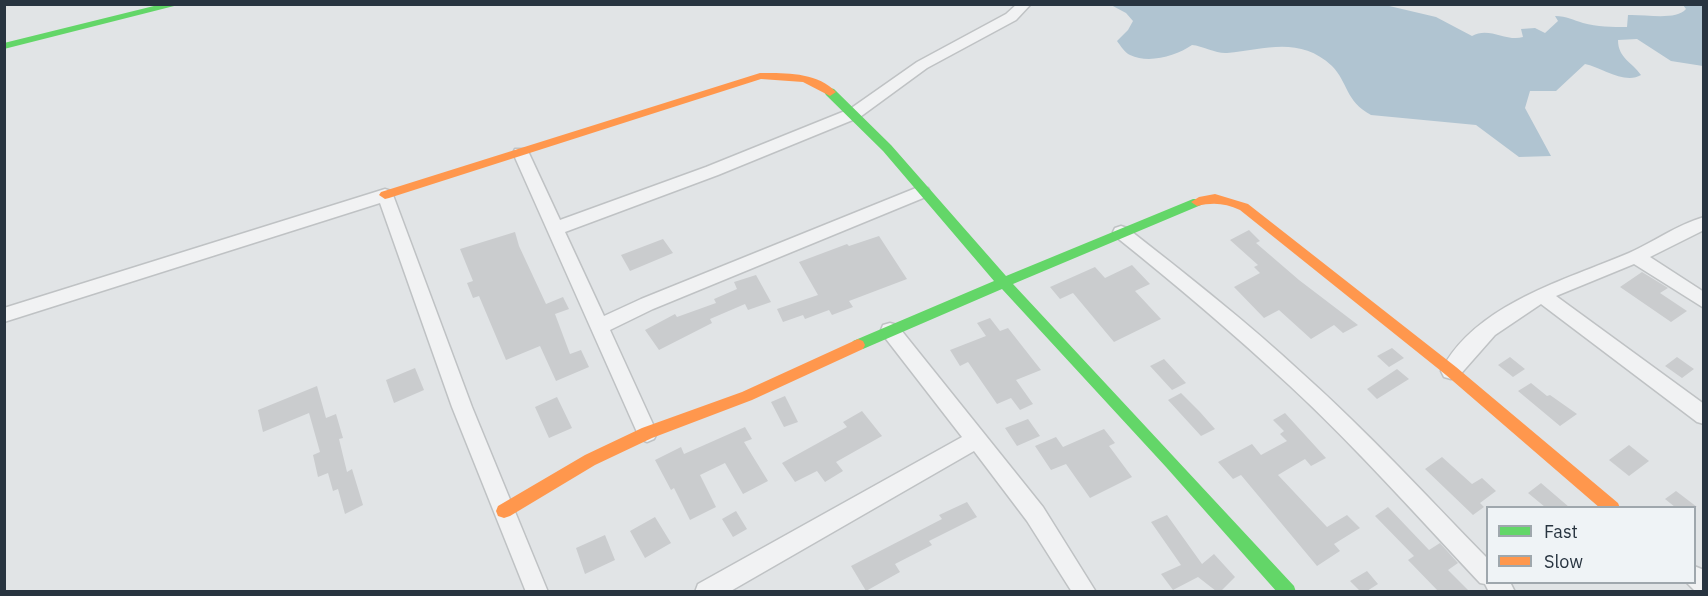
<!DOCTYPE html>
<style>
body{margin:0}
#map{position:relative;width:1708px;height:596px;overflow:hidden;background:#e1e4e6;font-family:"IBM Plex Sans",sans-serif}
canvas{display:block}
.frame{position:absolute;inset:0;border:6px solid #283440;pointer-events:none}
.legend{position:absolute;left:1486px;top:506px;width:210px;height:78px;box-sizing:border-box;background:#eff3f6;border:2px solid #9fa7ad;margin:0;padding:8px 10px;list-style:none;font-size:18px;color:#283440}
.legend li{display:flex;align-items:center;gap:12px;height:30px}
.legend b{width:30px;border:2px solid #9fa7ad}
</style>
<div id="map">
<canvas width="1708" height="596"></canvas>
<div class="frame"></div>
<ul class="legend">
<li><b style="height:8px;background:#63d668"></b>Fast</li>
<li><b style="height:8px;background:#ff974d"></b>Slow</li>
</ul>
</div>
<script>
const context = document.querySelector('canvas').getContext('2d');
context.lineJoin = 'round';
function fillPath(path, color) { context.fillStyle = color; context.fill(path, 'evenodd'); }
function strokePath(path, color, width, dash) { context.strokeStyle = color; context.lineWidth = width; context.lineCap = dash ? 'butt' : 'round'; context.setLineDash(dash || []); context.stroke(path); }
const water = new Path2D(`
 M 1111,5 L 1385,5 L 1436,17 L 1472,36 C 1489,26 1506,42 1523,37 L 1521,29 L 1535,28 L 1545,33 L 1558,21 L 1555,16 C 1567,16 1573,20 1583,23 C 1597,27 1612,27 1627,27 L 1628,15 C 1644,14 1676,21 1686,9 L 1683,5 L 1703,5 L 1703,66 L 1671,61 L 1637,39 L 1618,40 C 1618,58 1632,62 1641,75 C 1625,85 1601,67 1585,64 L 1556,91 L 1530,91 L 1525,108 L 1551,156 L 1519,157 L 1476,125 L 1371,115 C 1345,101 1348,82 1332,66 C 1300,36 1266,49 1227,53 C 1217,54 1203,46 1192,45 C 1176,56 1149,64 1130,55 C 1125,53 1120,45 1117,41 L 1128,30 L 1133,21 L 1126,13 Z`);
const building = new Path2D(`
 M 1249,230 L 1260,241 L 1256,243 L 1299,280 L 1358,325 L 1343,333 L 1334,325 L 1311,339 L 1279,310 L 1264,318 L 1234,287 L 1260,273 L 1254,267 L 1258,265 L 1230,240 Z
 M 515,232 L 519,246 L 546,304 L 563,297 L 569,309 L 555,314 L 570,354 L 581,350 L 589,367 L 556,381 L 540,346 L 506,360 L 479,296 L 473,298 L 467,283 L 473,281 L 460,249 Z
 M 879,236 L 907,279 L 849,301 L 853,307 L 832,315 L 829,310 L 805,319 L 803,315 L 783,322 L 777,309 L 818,295 L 799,262 L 847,244 L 849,246 Z
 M 663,239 L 673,253 L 630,271 L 621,255 Z
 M 1132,265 L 1150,284 L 1135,291 L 1161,319 L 1114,342 L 1073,293 L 1060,299 L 1050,287 L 1095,267 L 1105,278 Z
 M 1642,272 L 1668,288 L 1660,293 L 1687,311 L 1671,322 L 1620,287 Z
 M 756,275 L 771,302 L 748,310 L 745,304 L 710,319 L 712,323 L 659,350 L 645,330 L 675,314 L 677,317 L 716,303 L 714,299 L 737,289 L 734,282 Z
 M 990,318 L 1000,331 L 1008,328 L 1041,370 L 1016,380 L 1033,404 L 1020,410 L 1011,398 L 997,404 L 968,362 L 960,366 L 950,350 L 986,336 L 977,323 Z
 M 1392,348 L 1404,358 L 1389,367 L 1377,356 Z
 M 1510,357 L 1525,369 L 1513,377 L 1498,365 Z
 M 1677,357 L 1694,369 L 1682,378 L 1665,366 Z
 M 1164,359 L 1186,383 L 1172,390 L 1150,366 Z
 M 415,368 L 424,390 L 394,403 L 386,380 Z
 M 1397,369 L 1409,379 L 1377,399 L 1367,389 Z
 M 1531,383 L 1547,396 L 1550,395 L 1577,414 L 1560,426 L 1518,391 Z
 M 317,386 L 326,418 L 336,414 L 343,438 L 339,439 L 347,472 L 352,469 L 363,505 L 345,514 L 338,489 L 333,491 L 328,473 L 318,477 L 313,455 L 320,452 L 309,413 L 263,432 L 258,410 Z
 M 1181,393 L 1200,412 L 1215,429 L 1201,436 L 1168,400 Z
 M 785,396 L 798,422 L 784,427 L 771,402 Z
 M 557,397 L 572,428 L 549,438 L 535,407 Z
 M 862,411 L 882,436 L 836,462 L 843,471 L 825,482 L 817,471 L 795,482 L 782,463 L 847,427 L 843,422 Z
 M 1285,413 L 1326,458 L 1311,466 L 1305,459 L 1278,475 L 1327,527 L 1347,515 L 1360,528 L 1334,544 L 1340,551 L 1317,566 L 1241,475 L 1233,479 L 1218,462 L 1252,444 L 1261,455 L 1287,441 L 1280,434 L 1284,431 L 1273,420 Z
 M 1028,419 L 1040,436 L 1017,446 L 1005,428 Z
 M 745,427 L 752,439 L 744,442 L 768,481 L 743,494 L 725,463 L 700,475 L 716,507 L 690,520 L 674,488 L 671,490 L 655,460 L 681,447 L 684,454 Z
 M 1104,429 L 1115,443 L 1109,446 L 1132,477 L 1090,498 L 1066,464 L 1051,470 L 1035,446 L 1056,437 L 1063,447 Z
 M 1629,445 L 1649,461 L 1629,476 L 1609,460 Z
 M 1442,457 L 1472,484 L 1482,478 L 1496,491 L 1480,503 L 1484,507 L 1473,515 L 1425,469 Z
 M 1541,483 L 1569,507 L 1545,507 L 1528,493 Z
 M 1676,491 L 1697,507 L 1675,507 L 1665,499 Z
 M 967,502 L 977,517 L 929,541 L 932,545 L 895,564 L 900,572 L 866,591 L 851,566 L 942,519 L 939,515 Z
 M 1388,507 L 1429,550 L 1440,543 L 1458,563 L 1448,570 L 1469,591 L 1438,591 L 1408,560 L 1414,556 L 1375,516 Z
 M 736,511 L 747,529 L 733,537 L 722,519 Z
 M 1167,515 L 1202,564 L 1214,554 L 1235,577 L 1221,591 L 1216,591 L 1198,577 L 1173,590 L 1161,574 L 1181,565 L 1151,522 Z
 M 655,517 L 671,543 L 645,558 L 630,531 Z
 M 605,535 L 615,560 L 585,574 L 576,548 Z
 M 1367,571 L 1378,584 L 1367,591 L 1360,591 L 1350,581 Z`);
const street = new Path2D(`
 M 1017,4 L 1031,4 L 1016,20 L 927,68 L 860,117 L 718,175 L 565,232 L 604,316 L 641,299 L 916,188 L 928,188 L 930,192 L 928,196 L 653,309 L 610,330 L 657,433 L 654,439 L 647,442 L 640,439 L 513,153 L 515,149 L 527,149 L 560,220 L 706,167 L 850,109 L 917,62 L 1006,14 Z
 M 385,189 L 391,191 L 393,195 L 472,407 L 548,592 L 526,592 L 452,407 L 380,203 L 4,322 L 4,308 Z
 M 1704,217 L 1704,230 L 1650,257 L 1704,292 L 1704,308 L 1634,264 L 1556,296 L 1704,404 L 1704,424 L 1697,422 L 1541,304 L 1495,335 L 1458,377 L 1451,379 L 1444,377 L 1441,371 C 1475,304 1566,280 1629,253 C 1654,242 1676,225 1704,217 Z
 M 1121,226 L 1127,228 C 1187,275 1247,322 1303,374 C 1368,432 1427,497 1488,559 L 1488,582 L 1510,582 L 1515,592 L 1489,592 L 1485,584 L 1480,583 C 1417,516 1356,447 1289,385 C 1233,333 1175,284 1115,236 L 1113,232 L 1115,228 Z
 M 890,323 L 897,325 L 1043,507 L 1096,592 L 1072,592 L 1027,521 L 974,451 L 729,592 L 695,592 L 698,584 L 962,437 L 883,335 L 881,330 L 883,325 Z
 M 1694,566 L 1704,570 L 1704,592 L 1696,592 L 1686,582 L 1694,582 Z`);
const fast = new Path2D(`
 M 162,4 L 182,4 L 4,49 L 4,43 Z
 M 830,88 L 834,89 L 891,145 L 1006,276 L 1193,199 L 1201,199 L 1203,202 L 1201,205 L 1013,284 L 1294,586 L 1296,592 L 1277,592 L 1166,467 L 1002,289 L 863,349 L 853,349 L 851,345 L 853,341 L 994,281 L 883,151 L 826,95 L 824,92 Z`);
const slow = new Path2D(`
 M 760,73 C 785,73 817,72 836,92 L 830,96 L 803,82 L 761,79 L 389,198 L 385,199 L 379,195 L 381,192 Z
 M 1215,194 L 1248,204 L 1456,367 L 1618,503 L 1620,508 L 1600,508 L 1446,375 L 1240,210 C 1225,203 1213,202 1197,206 L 1191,202 L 1199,197 Z
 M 858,339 L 863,341 L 865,345 L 863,349 L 752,400 L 652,438 L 595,465 L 510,516 L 504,518 L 498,516 L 496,511 L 498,506 L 585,455 L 642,428 L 742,392 Z`);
fillPath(water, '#b0c4d1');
fillPath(building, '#caccce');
strokePath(street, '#bfc2c4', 3);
fillPath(street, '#f1f2f3');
fillPath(fast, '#63d668');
fillPath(slow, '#ff974d');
</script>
